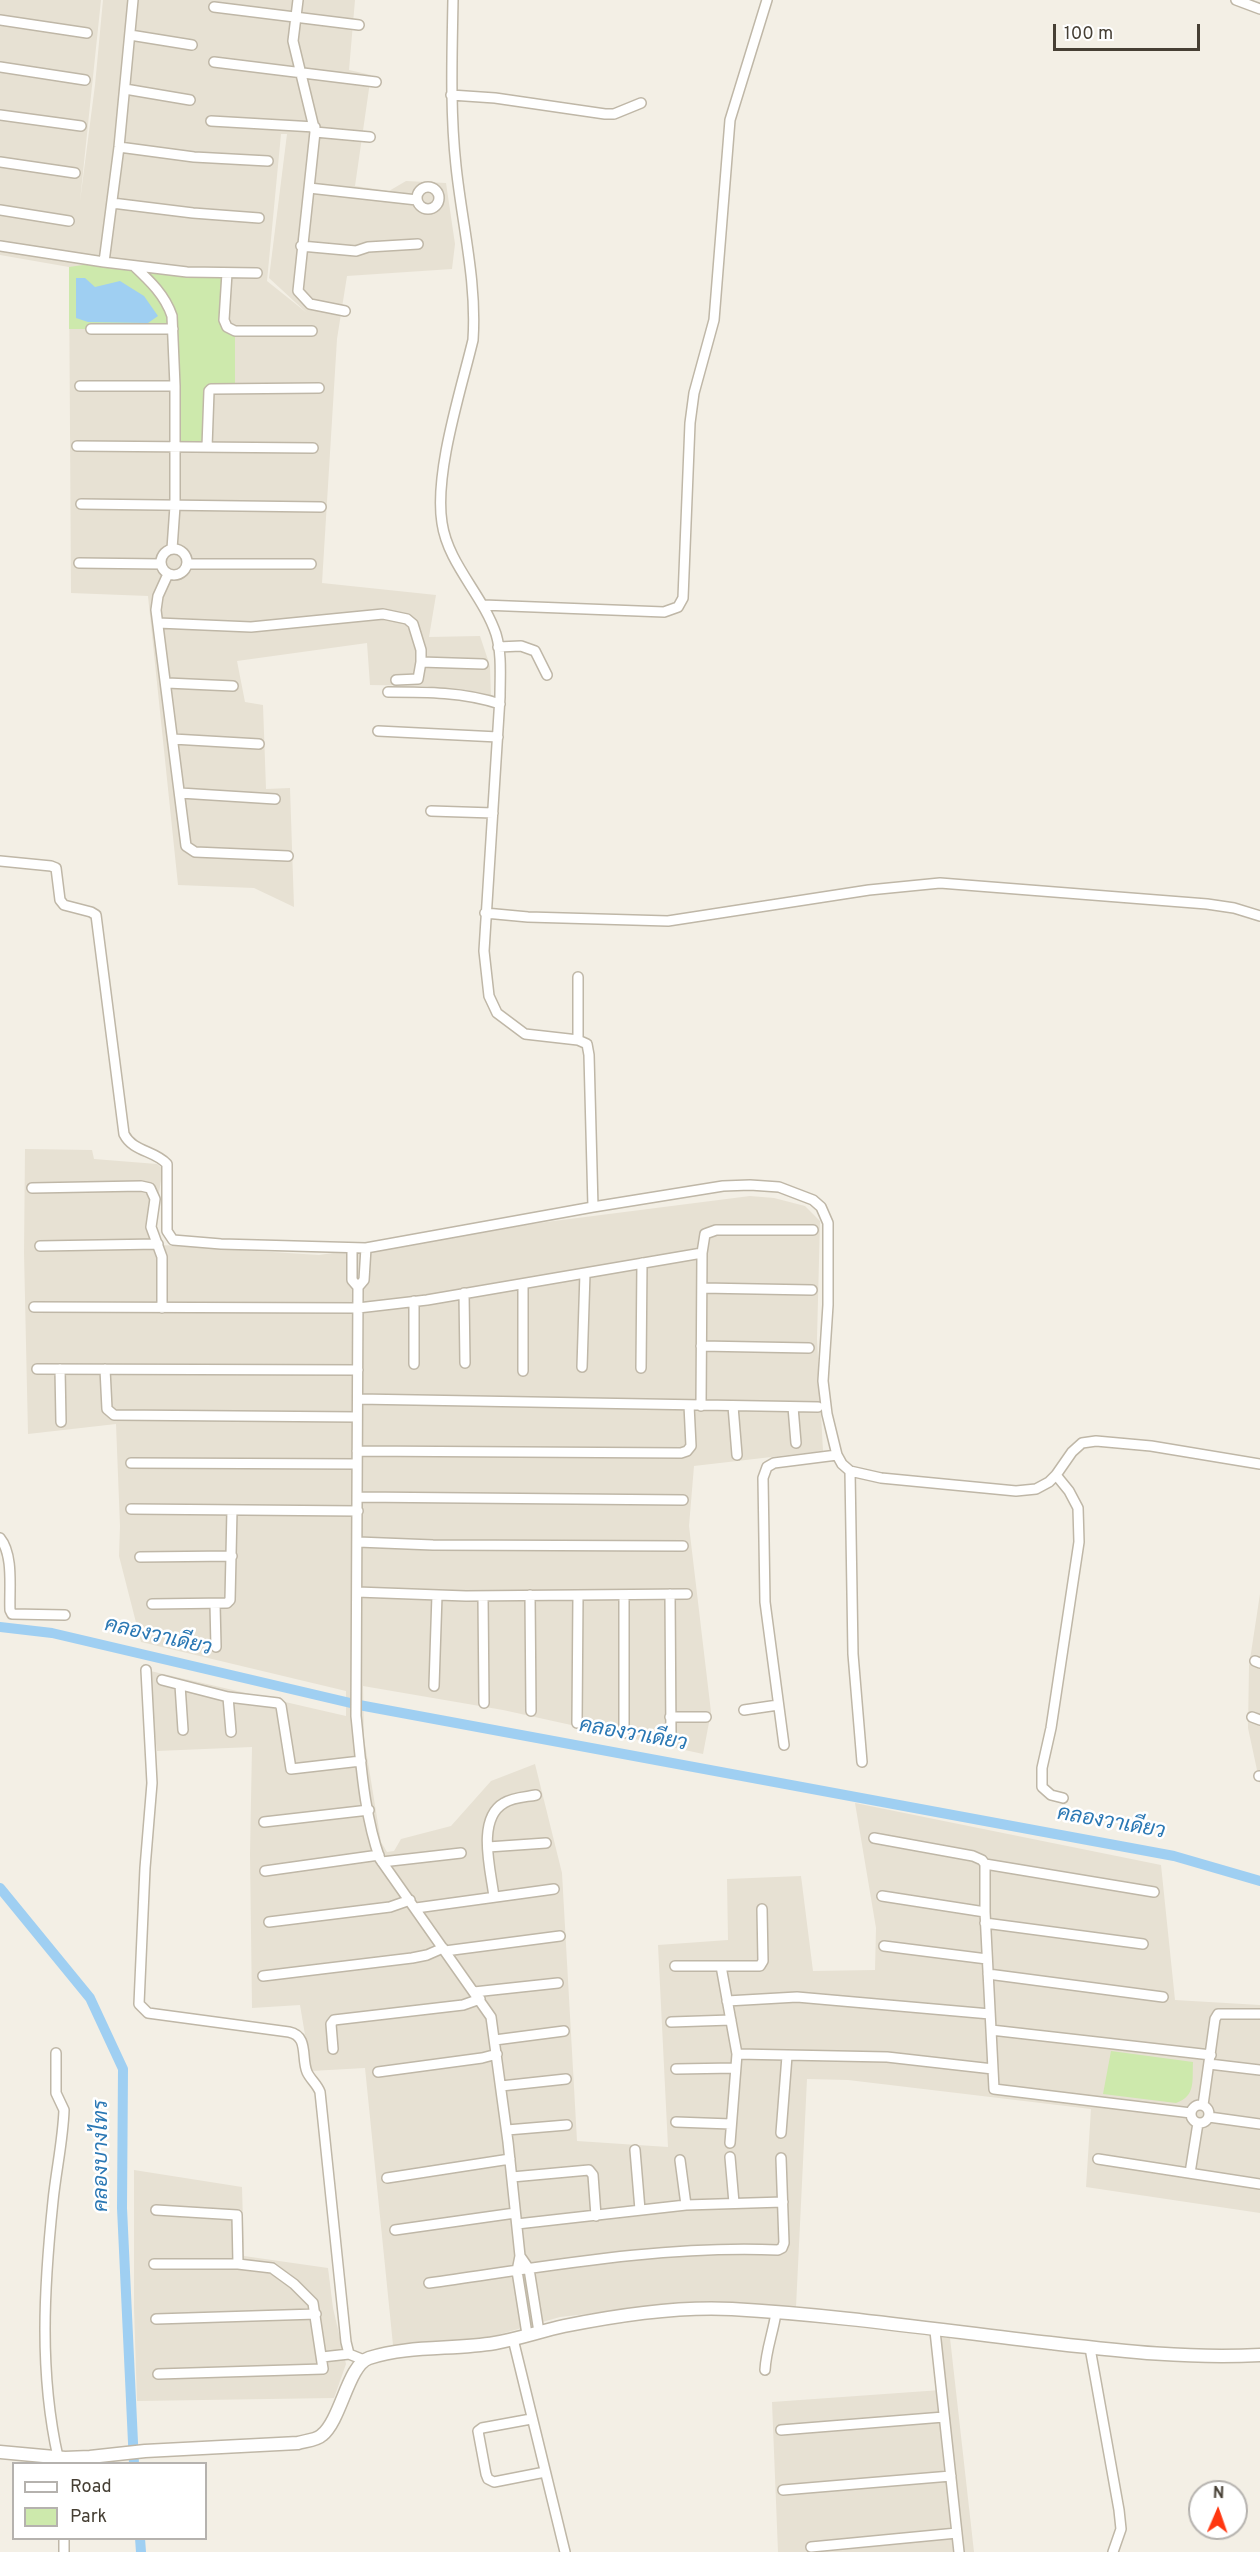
<!DOCTYPE html>
<meta charset="utf-8">
<style>
body{margin:0}
#map{position:relative;width:1260px;height:2552px;overflow:hidden;background:#f3efe5;font-family:Overpass,sans-serif}
canvas{display:block}
.legend{position:absolute;left:12px;top:2462px;width:195px;height:78px;box-sizing:border-box;background:#fff;border:2px solid #b5b2ae;margin:0;padding:8px 10px;list-style:none;font-size:18px;color:#463f34}
.legend li{display:flex;align-items:center;gap:12px;height:30px}
.legend b{width:30px;border:2px solid #b5b2ae}
.north{position:absolute;left:1188px;top:2480px;width:60px;height:60px;box-sizing:border-box;background:#fff;border:2px solid #b5b2ae;border-radius:50%;rotate:2deg;font-size:16px;font-weight:700;line-height:24px;text-align:center;color:#463f34}
.north::after{content:'';display:block;margin:auto;width:21px;height:27px;background:#ff3710;clip-path:polygon(50% 0,100% 100%,50% 72%,0 100%)}
.scale{position:absolute;left:1053px;top:24px;width:147px;height:27px;box-sizing:border-box;border:3px solid #463f34;border-top:0;padding-left:8px;font-size:18px;line-height:21px;white-space:nowrap;color:#463f34;-webkit-text-stroke:4px #fff;paint-order:stroke}
</style>
<div id="map">
<canvas width="1260" height="2552"></canvas>
<ul class="legend">
<li><b style="height:8px;background:#fff"></b>Road</li>
<li><b style="height:16px;background:#cde9ac"></b>Park</li>
</ul>
<div class="north">N</div>
<div class="scale">100 m</div>
</div>
<script>
const context = document.querySelector('canvas').getContext('2d');
context.lineJoin = 'round';
function fillPath(path, color) { context.fillStyle = color; context.fill(path, 'evenodd'); }
function strokePath(path, color, width, dash) { context.strokeStyle = color; context.lineWidth = width; context.lineCap = dash ? 'butt' : 'round'; context.setLineDash(dash || []); context.stroke(path); }
function write(font, color, halo, rows, align = 'center') {
  context.font = font + ' Overpass,Sarabun,sans-serif'; context.lineWidth = 5; context.setLineDash([]); context.textBaseline = 'middle'; context.strokeStyle = halo; context.fillStyle = color; for (const [text, x, y, turn = 0] of rows) {
    context.save(); context.translate(x, y); context.rotate((+turn || 0) * Math.PI / 180); context.textAlign = isNaN(turn) ? turn : align; if (halo) context.strokeText(text, 0, 0); context.fillText(text, 0, 0); context.restore();
  }
}
const residential = new Path2D(`
 M 0,0 L 101,0 L 80,201 L 95,85 L 103,0 L 355,0 L 349,70 L 371,75 L 355,186 L 389,191 L 406,181 L 446,183 L 455,244 L 452,269 L 347,276 L 337,339 L 322,583 L 436,595 L 429,637 L 480,636 L 490,666 L 491,698 L 426,686 L 370,685 L 367,643 L 237,661 L 245,702 L 263,705 L 266,789 L 290,788 L 294,907 L 254,888 L 178,885 L 148,596 L 71,593 L 69,267 L 0,255 ZM 281,134 L 287,134 L 269,278 L 307,313 L 267,281 Z
 M 25,1149 L 92,1150 L 94,1159 L 157,1164 L 163,1169 L 152,1234 L 162,1245 L 319,1255 L 546,1222 L 750,1196 L 774,1198 L 805,1206 L 820,1221 L 817,1339 L 823,1451 L 694,1466 L 689,1526 L 711,1712 L 703,1754 L 503,1710 L 363,1686 L 364,1738 L 381,1842 L 387,1852 L 394,1851 L 401,1839 L 451,1826 L 491,1781 L 535,1764 L 562,1873 L 577,2141 L 668,2147 L 658,1945 L 728,1940 L 727,1879 L 801,1876 L 813,1971 L 875,1970 L 876,1928 L 855,1803 L 1161,1865 L 1175,2000 L 1260,2005 L 1260,2213 L 1086,2187 L 1091,2109 L 848,2080 L 807,2079 L 796,2307 L 706,2301 L 560,2317 L 487,2338 L 393,2345 L 365,2068 L 311,2071 L 300,2005 L 252,2008 L 250,1854 L 252,1747 L 157,1751 L 146,1670 L 346,1716 L 346,1691 L 141,1642 L 119,1556 L 120,1526 L 116,1424 L 28,1434 L 24,1253 Z
 M 1260,1594 L 1260,1784 L 1248,1728 L 1249,1666 Z
 M 134,2170 L 242,2187 L 244,2256 L 328,2268 L 333,2308 L 346,2364 L 334,2398 L 137,2401 L 134,2308 Z
 M 936,2336 L 950,2338 L 974,2552 L 778,2552 L 772,2402 L 941,2390 Z`);
const green = new Path2D(`
 M 104,262 L 227,273 L 226,331 L 235,331 L 235,389 L 210,389 L 213,448 L 174,446 L 173,329 L 69,329 L 69,267 Z
 M 1111,2051 L 1193,2062 C 1192,2081 1196,2096 1176,2103 L 1103,2094 Z`);
const water = new Path2D(`
 M 76,278 L 85,278 L 95,287 L 120,281 L 144,296 L 158,316 L 148,323 L 88,322 L 76,318 Z`);
const canal = new Path2D(`
 M 0,1627 L 52,1633 L 359,1705 L 1174,1856 L 1260,1881
 M 0,1888 L 90,1998 L 123,2069 L 122,2208 L 134,2464
 M 140,2538 L 141,2552`);
const minor = new Path2D(`
 M 298,0 L 293,41 L 315,132 L 309,188
 M 453,0 C 452,55 450,111 456,166 C 462,224 477,281 473,340 C 461,390 434,473 442,523 C 448,564 483,595 496,634 C 502,654 500,676 500,697 L 484,951 L 489,996 L 497,1013 L 525,1034 L 578,1040 L 587,1044 L 589,1055 L 593,1207
 M 1236,0 L 1260,9
 M 214,7 L 359,25
 M 0,20 L 87,33
 M 130,35 L 192,45
 M 214,62 L 376,82
 M 0,67 L 85,80
 M 125,89 L 190,100
 M 451,95 L 495,98 L 605,114 L 614,114 L 641,103
 M 0,115 L 81,126
 M 211,121 L 315,127
 M 315,132 L 370,137
 M 119,147 L 194,157 L 268,161
 M 0,162 L 75,173
 M417 198a11 11 0 1 1 22 0a11 11 0 1 1-22 0Z
 M 112,203 L 193,213 L 259,218
 M 0,210 L 69,221
 M 0,246 L 104,262 L 187,272 L 257,273
 M 301,246 L 356,251 L 368,247 L 418,244
 M 104,262 L 119,147 L 133,0
 M 134,266 C 150,281 165,295 172,316 L 175,386 L 175,506 L 172,549
 M 227,273 L 224,320 L 227,327 L 235,331 L 312,331
 M 345,311 L 310,304 L 298,291 L 309,188 L 417,200
 M 91,329 L 173,329
 M 80,386 L 175,386
 M 77,446 L 313,448
 M 207,447 L 209,391 L 211,389 L 319,388
 M 81,504 L 321,507
 M161 562a13 13 0 1 1 26 0a13 13 0 1 1-26 0Z
 M 79,563 L 161,564
 M 187,564 L 311,564
 M 168,574 L 158,596 L 156,610 L 186,846 L 195,852 L 288,856
 M 483,605 L 664,612 L 678,607 L 683,598 L 690,423 L 694,393 L 714,320 L 730,120 L 767,0
 M 158,623 L 251,627 L 383,614 L 407,619 L 413,624 L 421,650 L 421,662 L 483,664
 M 498,647 L 521,646 L 535,651 L 547,675
 M 396,680 L 418,679 L 421,662
 M 167,683 L 233,686
 M 388,692 C 426,692 464,692 500,704
 M 378,731 L 498,737
 M 173,739 L 259,744
 M 180,793 L 275,799
 M 431,811 L 493,813
 M 0,861 L 51,866 L 56,868 L 60,900 L 64,905 L 91,912 L 96,915 L 124,1134 C 133,1152 154,1150 167,1164 L 167,1231 L 173,1240 L 221,1244 L 366,1248 L 593,1207 L 723,1186 L 750,1185 L 779,1187 L 813,1200 L 821,1207 L 828,1223 L 828,1305 L 823,1381 L 827,1414 L 837,1455 L 842,1464 L 850,1471 L 881,1478 L 1016,1491 L 1036,1489 L 1049,1482 L 1056,1475 L 1072,1452 L 1082,1443 L 1096,1441 L 1151,1446 L 1260,1464
 M 485,913 L 528,917 L 668,921 L 869,890 L 940,883 L 1207,904 L 1234,908 L 1260,916
 M 578,1040 L 578,977
 M 32,1188 L 141,1186 L 150,1188 L 155,1199 L 151,1227 L 162,1257 L 162,1308
 M 40,1246 L 158,1244
 M 352,1248 L 352,1280 L 358,1287
 M 366,1248 L 364,1280 L 358,1287 L 356,1716 C 361,1763 364,1815 380,1859 L 491,2017 L 508,2142 L 520,2256 L 517,2271 L 527,2334
 M 702,1288 L 812,1290
 M 464,1293 L 465,1363
 M 34,1307 L 358,1308 L 427,1300 L 702,1253
 M 701,1346 L 809,1348
 M 414,1364 L 414,1301
 M 582,1367 L 585,1273
 M 641,1368 L 642,1263
 M 37,1369 L 358,1370
 M 60,1369 L 61,1422
 M 105,1369 L 107,1409 L 114,1415 L 357,1417
 M 523,1371 L 523,1284
 M 358,1399 L 818,1407
 M 701,1406 L 702,1253 L 705,1234 L 716,1230 L 813,1230
 M 733,1406 L 737,1455
 M 793,1407 L 796,1443
 M 357,1451 L 681,1453 L 687,1451 L 691,1446 L 689,1405
 M 131,1463 L 357,1464
 M 850,1471 L 853,1654 L 862,1762
 M 1056,1475 L 1069,1491 L 1078,1508 L 1079,1542 L 1051,1728 L 1042,1768 L 1042,1787 L 1051,1795 L 1063,1798
 M 358,1497 L 683,1500
 M 131,1509 L 358,1511
 M 0,1538 C 14,1555 9,1590 10,1610 L 12,1614 L 65,1615
 M 358,1542 L 433,1545 L 683,1546
 M 140,1557 L 232,1556
 M 357,1592 L 466,1596 L 687,1594
 M 670,1594 L 671,1736
 M 530,1595 L 531,1711
 M 624,1595 L 624,1733
 M 483,1596 L 484,1703
 M 152,1604 L 227,1603 L 230,1600 L 232,1510
 M 215,1604 L 216,1647
 M 1255,1661 L 1260,1663
 M 146,1670 L 152,1783 L 145,1868 L 139,2004 L 148,2013 L 289,2032 C 309,2036 301,2058 307,2072 C 310,2079 317,2084 320,2092 L 346,2342 L 349,2354 L 364,2360
 M 162,1680 L 228,1697 L 278,1703 L 281,1706 L 291,1769 L 361,1761
 M 180,1685 L 183,1730
 M 434,1686 L 437,1595
 M 228,1697 L 231,1732
 M 744,1710 L 778,1705
 M 670,1717 L 706,1717
 M 1252,1717 L 1260,1720
 M 577,1723 L 578,1595
 M 784,1745 L 765,1602 L 763,1478 L 767,1467 L 774,1463 L 837,1455
 M 1259,1776 L 1260,1776
 M 264,1822 L 369,1810
 M 874,1838 L 973,1856 L 982,1860 L 985,1864 L 1154,1892
 M 488,1847 L 546,1843
 M 382,1862 L 461,1853
 M 985,1864 L 985,1912 L 994,2089 L 1191,2113
 M 265,1871 L 379,1855
 M 882,1896 L 985,1912
 M 494,1897 C 491,1871 476,1819 504,1803 C 513,1797 526,1797 536,1795
 M 416,1908 L 554,1889
 M 269,1922 L 390,1907 L 410,1900
 M 985,1923 L 1143,1944
 M 884,1946 L 987,1959
 M 445,1951 L 560,1936
 M 675,1966 L 760,1966 L 763,1961 L 762,1909
 M 721,1966 L 737,2054 L 730,2143
 M 988,1974 L 1163,1997
 M 263,1976 L 412,1958 L 427,1955 L 443,1948
 M 474,1992 L 558,1983
 M 727,2001 L 797,1997 L 990,2014
 M 671,2022 L 731,2020
 M 991,2030 L 1211,2055
 M 495,2040 L 564,2031
 M 333,2049 L 331,2024 L 334,2020 L 463,2005 L 480,1999
 M 56,2053 L 56,2093 L 64,2110 C 63,2140 56,2171 53,2201 C 44,2287 39,2372 58,2457
 M 737,2054 L 887,2057 L 993,2069
 M 1209,2064 L 1260,2070
 M 676,2069 L 735,2068
 M 378,2072 L 482,2058 L 497,2054
 M 501,2086 L 566,2079
 M1191 2114a9 9 0 1 1 18 0a9 9 0 1 1-18 0Z
 M 1203,2105 L 1215,2019 L 1218,2014 L 1260,2014
 M 1209,2117 L 1260,2124
 M 676,2122 L 731,2124
 M 507,2130 L 567,2125
 M 781,2133 L 787,2056
 M 635,2150 L 640,2210
 M 730,2157 L 734,2203
 M 1098,2159 L 1260,2184
 M 680,2160 L 686,2205
 M 1190,2173 L 1198,2123
 M 512,2177 L 589,2170 L 593,2175 L 596,2216
 M 387,2178 L 510,2159
 M 156,2210 L 237,2215 L 238,2264
 M 517,2224 L 686,2205 L 783,2202
 M 395,2230 L 515,2213
 M 520,2256 L 529,2269 L 539,2332
 M 154,2264 L 238,2264 L 272,2268 L 294,2284 L 313,2303 L 323,2369 L 158,2374
 M 429,2283 C 544,2267 661,2245 778,2250 L 782,2248 L 784,2243 L 781,2158
 M 156,2319 L 316,2314
 M 935,2331 L 959,2552
 M 513,2339 L 565,2552
 M 1090,2348 L 1119,2510 L 1121,2529 L 1113,2552
 M 322,2357 L 349,2354
 M 765,2370 C 766,2350 773,2333 776,2313
 M 531,2419 L 482,2428 L 478,2431 L 486,2474 L 488,2479 L 494,2482 L 545,2472
 M 781,2430 L 944,2417
 M 783,2490 L 951,2476
 M 811,2547 L 957,2533
 M 64,2552 L 64,2538`);
const tertiary = new Path2D(`
 M 0,2452 L 65,2458 L 90,2457 L 145,2451 L 298,2443 C 305,2441 317,2440 322,2435 C 341,2420 348,2365 369,2358 C 409,2345 454,2350 495,2343 C 519,2339 541,2331 564,2326 C 618,2315 677,2306 732,2309 C 839,2315 945,2331 1051,2343 C 1121,2351 1190,2359 1260,2355`);
const waterNames = [
 ["คลองวาเดียว",158,1638,13],
 ["คลองวาเดียว",633,1736,10],
 ["คลองวาเดียว",1111,1824,10],
 ["คลองบางไทร",103,2156,-90]
];
fillPath(residential, '#e7e1d3');
fillPath(green, '#cde9ac');
fillPath(water, '#9fcff2');
strokePath(canal, '#9fcff2', 10);
strokePath(minor, '#bfb7a7', 12);
strokePath(tertiary, '#bfb7a7', 15);
strokePath(minor, '#fff', 9);
strokePath(tertiary, '#fff', 12);
write('italic 21px', '#2b78b4', '#fff', waterNames);
</script>
